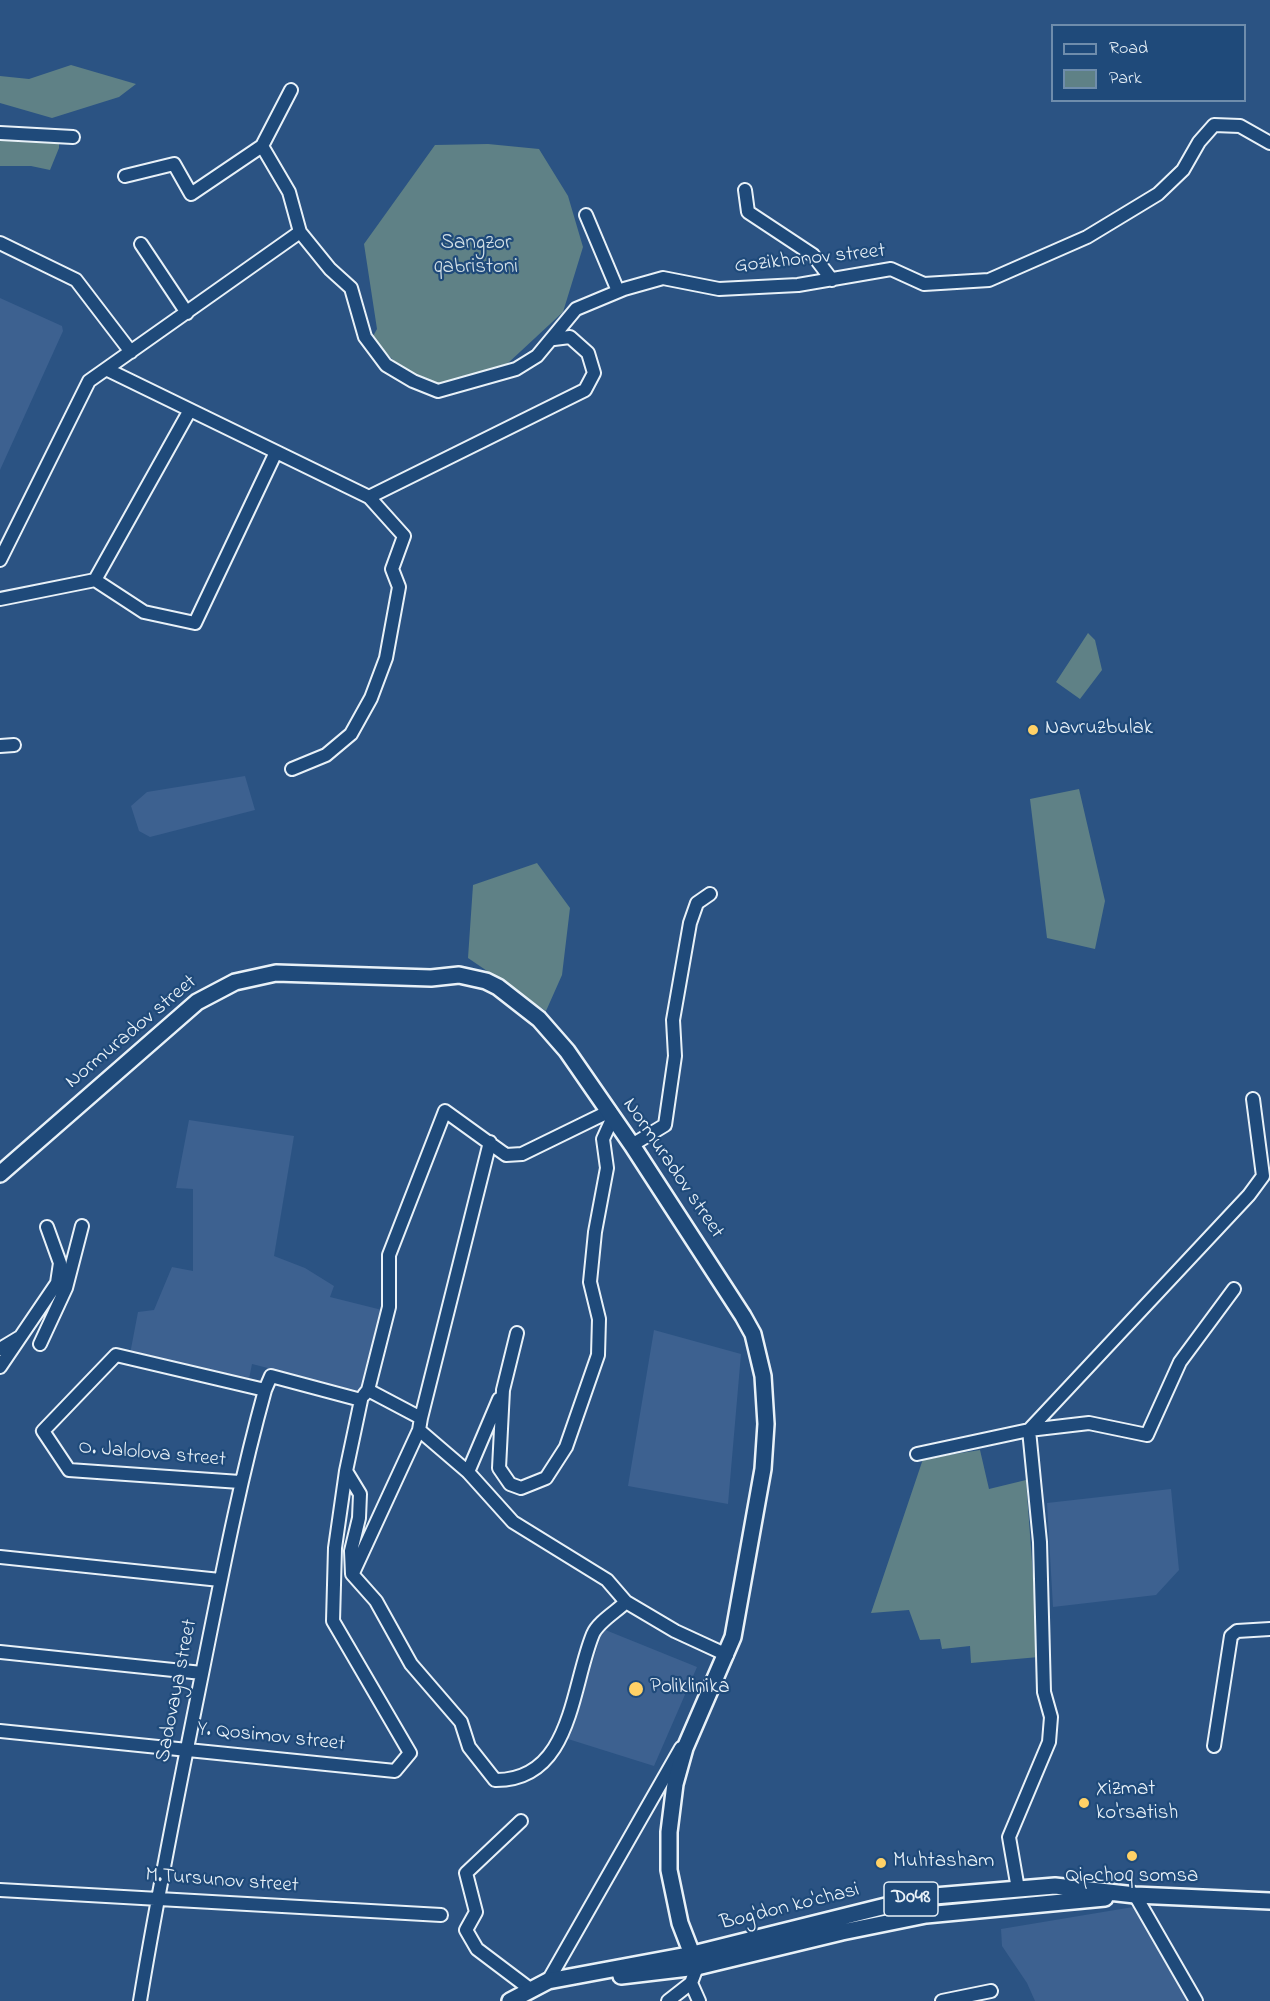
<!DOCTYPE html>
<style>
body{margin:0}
#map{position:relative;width:1270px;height:2001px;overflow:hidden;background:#2b5383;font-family:"Indie Flower",sans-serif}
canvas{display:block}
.legend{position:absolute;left:1051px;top:24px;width:195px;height:78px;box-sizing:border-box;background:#1f4a7a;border:2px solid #6f8dac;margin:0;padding:8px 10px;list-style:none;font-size:18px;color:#e8f1f8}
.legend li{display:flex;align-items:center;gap:12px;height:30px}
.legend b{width:30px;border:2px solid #6f8dac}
</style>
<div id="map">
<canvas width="1270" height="2001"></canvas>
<ul class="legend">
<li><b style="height:8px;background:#1f4a7a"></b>Road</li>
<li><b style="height:16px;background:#5f8186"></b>Park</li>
</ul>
</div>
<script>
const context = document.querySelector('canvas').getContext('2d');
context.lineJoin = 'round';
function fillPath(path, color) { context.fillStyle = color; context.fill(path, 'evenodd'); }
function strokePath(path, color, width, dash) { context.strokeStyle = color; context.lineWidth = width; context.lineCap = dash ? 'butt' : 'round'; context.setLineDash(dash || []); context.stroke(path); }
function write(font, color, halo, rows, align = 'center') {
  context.font = font + ' "Indie Flower",sans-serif'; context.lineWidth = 4.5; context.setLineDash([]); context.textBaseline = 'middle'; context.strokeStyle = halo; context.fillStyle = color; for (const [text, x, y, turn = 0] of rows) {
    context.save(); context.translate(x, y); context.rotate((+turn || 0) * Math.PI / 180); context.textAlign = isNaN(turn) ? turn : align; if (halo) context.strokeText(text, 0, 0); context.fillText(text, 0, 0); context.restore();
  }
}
const built = new Path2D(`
 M 0,298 L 62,326 L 63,331 L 0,470 Z
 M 245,776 L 255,810 L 150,837 L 139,831 L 131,806 L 147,792 Z
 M 189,1120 L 294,1136 L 274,1256 L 305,1268 L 334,1286 L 330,1297 L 382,1310 L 359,1391 L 252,1364 L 249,1379 L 130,1354 L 138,1312 L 154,1310 L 172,1267 L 193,1271 L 193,1189 L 176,1188 Z
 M 654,1330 L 741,1354 L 728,1504 L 628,1486 Z
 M 1171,1489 L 1179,1570 L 1156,1595 L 1053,1607 L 1047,1503 Z
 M 603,1629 L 697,1667 L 654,1766 L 568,1739 Z
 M 1133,1907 L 1187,1999 L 1184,2001 L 1035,2001 L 1027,1983 L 1002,1946 L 1001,1929 Z`);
const green = new Path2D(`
 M 71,65 L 136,84 L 119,97 L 52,118 L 0,103 L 0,76 L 29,79 Z
 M 0,137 L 19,141 L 59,142 L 59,148 L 50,170 L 31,166 L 0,166 Z
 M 488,144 L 539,149 L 568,196 L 583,247 L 563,312 L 507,364 L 437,384 L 415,376 L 396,363 L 372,338 L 377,329 L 364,244 L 435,145 Z
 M 1088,633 L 1095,640 L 1102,670 L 1080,699 L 1056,682 Z
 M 1079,789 L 1105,901 L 1095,949 L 1047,938 L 1030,799 Z
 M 537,863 L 570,908 L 562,975 L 546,1011 L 468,958 L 473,885 Z
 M 980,1450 L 989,1489 L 1026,1480 L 1039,1657 L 971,1663 L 970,1646 L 942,1649 L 940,1639 L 920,1640 L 909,1610 L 871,1613 L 923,1459 Z`);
const minor = new Path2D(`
 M 0,133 L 73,137
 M 125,176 L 174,164 L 191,194 L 262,146
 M 745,190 L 748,212 L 813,255 L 832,280
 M 586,215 L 618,291
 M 300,232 L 330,269 L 351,288 L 365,337 L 386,365 L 413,381 L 438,391 L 516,369 L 537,356 L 576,309 L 624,289 L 663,278 L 719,289 L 798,285 L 891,269 L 924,284 L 989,280 L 1087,237 L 1158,194 L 1183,170 L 1199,142 L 1214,125 L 1240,126 L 1270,143
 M 0,243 L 76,280 L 131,352
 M 141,244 L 187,313
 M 106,369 L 369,497 L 404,536 L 392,569 L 399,587 L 386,658 L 371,698 L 351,734 L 326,755 L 292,769
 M 369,497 L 585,390 L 594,373 L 588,353 L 570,337 L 554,339
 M 0,560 L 89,381 L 300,232 L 289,192 L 262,146 L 291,90
 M 95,580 L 144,612 L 195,623 L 276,452
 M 0,599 L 95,580 L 190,410
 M 0,746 L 14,745
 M 632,1145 L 665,1125 L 675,1056 L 673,1020 L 690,923 L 697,903 L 710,894
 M 517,1333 L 503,1390 L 499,1468 L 510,1484 L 521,1488 L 546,1478 L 566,1447 L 598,1355 L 599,1319 L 590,1282 L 595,1232 L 607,1168 L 603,1139 L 613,1117
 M 40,1344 L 66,1288 L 82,1226
 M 0,1349 L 20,1337
 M 0,1367 L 57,1283 L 60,1263 L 47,1227
 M 368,1390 L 389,1307 L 389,1255 L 445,1111 L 506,1155 L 522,1154 L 610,1111
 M 364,1395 L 368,1390 L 421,1418 L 419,1430 L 468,1472 L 513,1522 L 607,1580 L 626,1602 L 675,1631 L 727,1655
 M 421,1418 L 490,1142
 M 917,1454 L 1029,1430 L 1249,1195 L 1263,1176 L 1253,1099
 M 346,1471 L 360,1494 L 359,1518 L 351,1551 L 352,1574 L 376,1601 L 411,1664 L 461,1722 L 469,1747 L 495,1780 C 572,1781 571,1687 593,1634 C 598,1622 617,1611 626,1602
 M 468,1472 L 499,1399
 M 0,1557 L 220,1580
 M 353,1573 L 419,1430
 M 0,1652 L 202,1673
 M 0,1731 L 395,1771 L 410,1753 L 333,1621 L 335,1548 L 346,1471 L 361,1400 L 271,1376 L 265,1390 L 116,1355 L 43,1431 L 69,1470 L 240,1482
 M 1214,1746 L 1231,1636 L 1237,1631 L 1270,1629
 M 521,1821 L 466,1873 L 476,1912 L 466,1930 L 477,1949 L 530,1989
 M 1018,1889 L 1009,1837 L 1049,1742 L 1051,1717 L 1044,1692 L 1040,1542 L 1029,1430 L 1089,1423 L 1147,1435 L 1180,1362 L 1234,1289
 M 0,1890 L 441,1915
 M 1135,1895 L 1196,2001
 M 548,1981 L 681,1748
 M 691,1983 L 699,2001
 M 140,2001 C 158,1891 180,1783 202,1674 C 221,1579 239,1484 265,1390
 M 668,2001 L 691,1983 L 697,1967
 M 942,2001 L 991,1991`);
const major = new Path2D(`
 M 0,1174 L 197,1002 L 235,982 L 276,973 L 431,978 L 459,975 L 486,981 L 498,987 L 539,1019 L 567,1051 L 632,1145 L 743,1316 L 753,1334 L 763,1376 L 766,1424 L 763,1469 L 733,1637 L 685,1748 L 675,1784 L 669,1832 L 669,1870 L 674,1894 L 680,1923 L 697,1967
 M 621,1976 L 697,1967 L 842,1932 L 926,1915 L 1105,1898
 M 510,2001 L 548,1981 L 693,1954 L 922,1897 L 1055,1886 L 1135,1895 L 1270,1901`);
const markers = [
 [1033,730,6,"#ffd166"],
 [636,1689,8,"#ffd166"],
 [1084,1803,6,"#ffd166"],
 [1132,1856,6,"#ffd166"],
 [881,1863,6,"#ffd166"]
];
const shields = [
 [911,1899,54]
];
const shieldNames = [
 ["D048",911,1899]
];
const parkNames = [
 ["Sangzor",476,245],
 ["qabristoni",476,269]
];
const streetNames = [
 ["Gozikhonov street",810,260,-6],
 ["Normuradov street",132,1033,-40],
 ["Normuradov street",672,1169,56],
 ["O. Jalolova street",152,1455,5],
 ["Sadovaya street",178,1691,-79],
 ["Y. Qosimov street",271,1738,6],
 ["M.Tursunov street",222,1882,4],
 ["Bog'don ko'chasi",790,1908,-14]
];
const poiNames = [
 ["Navruzbulak",1045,730],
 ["Poliklinika",650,1689],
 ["Xizmat",1096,1791],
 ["ko'rsatish",1096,1815],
 ["Muhtasham",893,1863],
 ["Qipchoq somsa",1132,1878,"center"]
];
fillPath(built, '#3d6190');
fillPath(green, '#5f8186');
strokePath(minor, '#e8f1f8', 16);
strokePath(major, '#e8f1f8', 20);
strokePath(minor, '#1f4a7a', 12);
strokePath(major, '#1f4a7a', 15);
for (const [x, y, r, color] of markers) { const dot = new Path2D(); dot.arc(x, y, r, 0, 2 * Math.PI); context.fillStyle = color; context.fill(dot); strokePath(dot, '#1f4a7a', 2); }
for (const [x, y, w] of shields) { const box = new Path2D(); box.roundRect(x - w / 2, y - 17, w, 34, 4.5); context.fillStyle = '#1f4a7a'; context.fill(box); strokePath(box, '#e8f1f8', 1.5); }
write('bold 20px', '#e8f1f8', null, shieldNames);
write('21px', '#d3e0e7', '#1f4a7a', parkNames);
write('21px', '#e8f1f8', '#1f4a7a', streetNames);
write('21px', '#e8f1f8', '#1f4a7a', poiNames, 'left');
</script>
